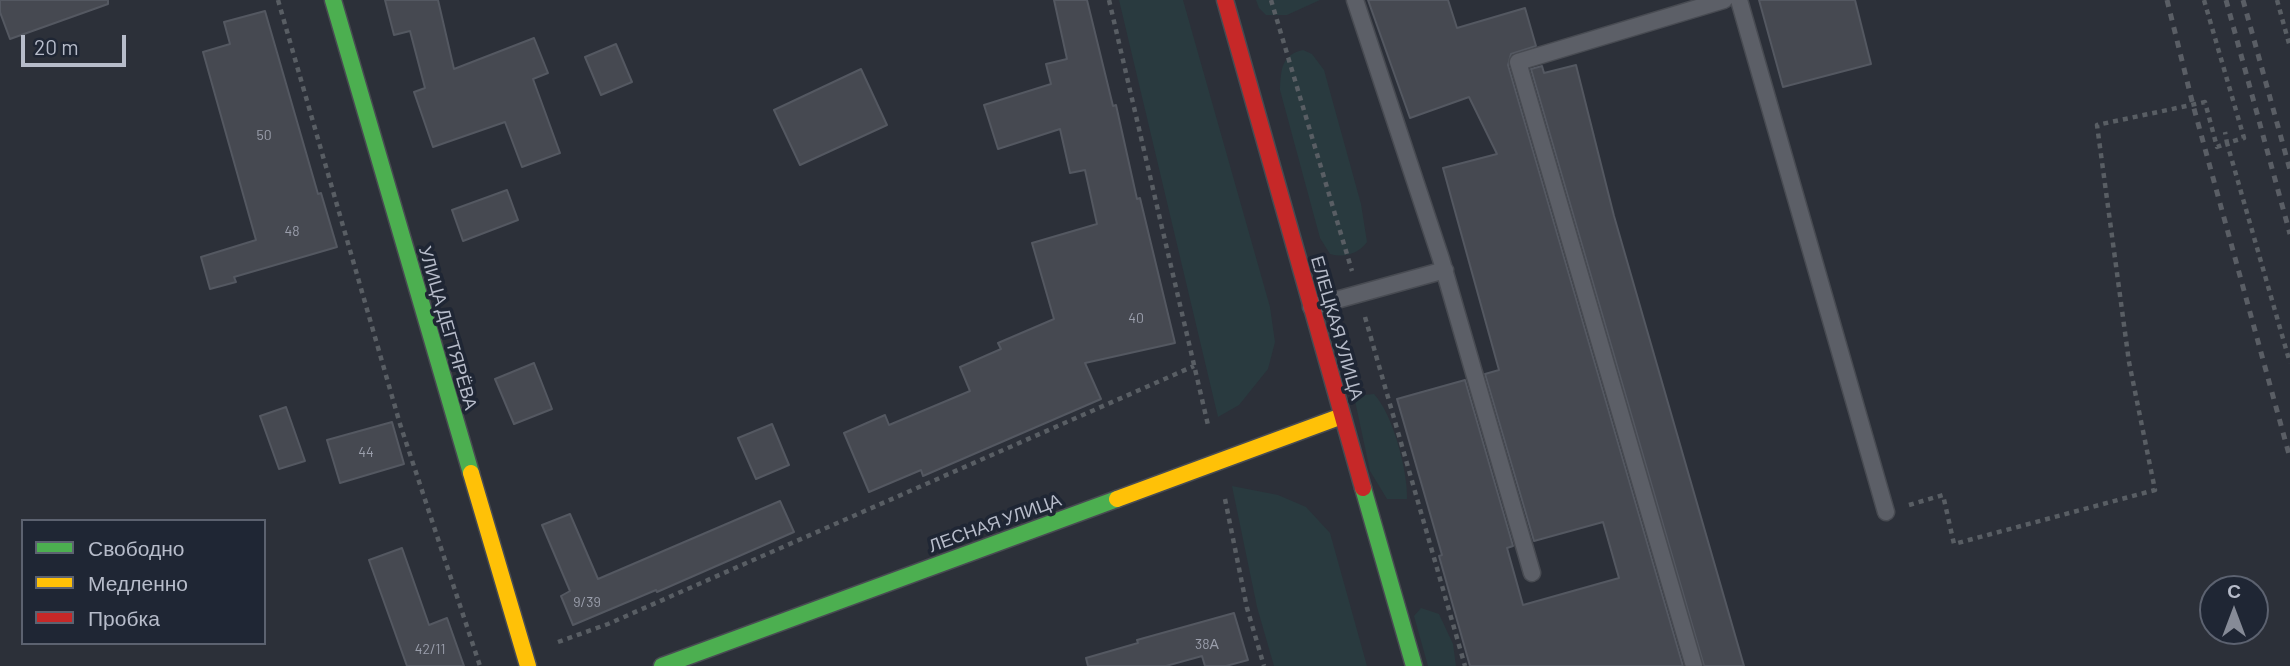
<!DOCTYPE html>
<meta charset="utf-8">
<style>
body{margin:0}
#map{position:relative;width:2290px;height:666px;overflow:hidden;background:#2c3039;font-family:Barlow,sans-serif}
canvas{display:block}
.legend{position:absolute;left:21px;top:519px;width:245px;height:126px;box-sizing:border-box;background:#1f2634;border:2px solid #5c6270;margin:0;padding:9px 12px;list-style:none;font-size:21px;color:#b7bcca}
.legend li{display:flex;align-items:center;gap:14px;height:35px}
.legend b{width:35px;border:2px solid #5c6270}
.north{position:absolute;left:2199px;top:575px;width:70px;height:70px;box-sizing:border-box;background:#1f2634;border:2px solid #5c6270;border-radius:50%;rotate:0deg;font-size:19px;font-weight:700;line-height:28px;text-align:center;color:#b7bcca}
.north::after{content:'';display:block;margin:auto;width:24px;height:32px;background:#868b97;clip-path:polygon(50% 0,100% 100%,50% 72%,0 100%)}
.scale{position:absolute;left:21px;top:35px;width:105px;height:32px;box-sizing:border-box;border:4px solid #b7bcca;border-top:0;padding-left:9px;font-size:21px;line-height:24px;white-space:nowrap;color:#b7bcca;-webkit-text-stroke:5px #1f2634;paint-order:stroke}
</style>
<div id="map">
<canvas width="2290" height="666"></canvas>
<ul class="legend">
<li><b style="height:9px;background:#4caf50"></b>Свободно</li>
<li><b style="height:9px;background:#ffc107"></b>Медленно</li>
<li><b style="height:9px;background:#c62828"></b>Пробка</li>
</ul>
<div class="north">С</div>
<div class="scale">20 m</div>
</div>
<script>
const context = document.querySelector('canvas').getContext('2d');
context.lineJoin = 'round';
function fillPath(path, color) { context.fillStyle = color; context.fill(path, 'evenodd'); }
function strokePath(path, color, width, dash) { context.strokeStyle = color; context.lineWidth = width; context.lineCap = dash ? 'butt' : 'round'; context.setLineDash(dash || []); context.stroke(path); }
function write(font, color, halo, rows, align = 'center') {
  context.font = font + ' Barlow,sans-serif'; context.lineWidth = 7; context.setLineDash([]); context.textBaseline = 'middle'; context.strokeStyle = halo; context.fillStyle = color; for (const [text, x, y, turn = 0] of rows) {
    context.save(); context.translate(x, y); context.rotate((+turn || 0) * Math.PI / 180); context.textAlign = isNaN(turn) ? turn : align; if (halo) context.strokeText(text, 0, 0); context.fillText(text, 0, 0); context.restore();
  }
}
const green = new Path2D(`
 M 1119,0 L 1183,0 L 1270,307 L 1275,342 L 1268,369 L 1239,405 L 1218,417 Z
 M 1256,0 L 1320,0 L 1287,15 L 1266,15 L 1259,8 Z
 M 1303,50 L 1312,54 L 1324,70 L 1361,204 L 1367,242 C 1358,254 1344,258 1330,254 L 1320,238 L 1280,90 C 1281,70 1281,55 1303,50 Z
 M 1374,394 C 1393,414 1408,472 1407,499 L 1387,499 L 1370,471 L 1355,401 L 1364,395 Z
 M 1232,486 L 1278,495 L 1306,507 L 1330,533 L 1367,666 L 1274,666 L 1257,607 Z
 M 1421,608 L 1439,614 L 1453,644 L 1456,666 L 1428,666 L 1414,616 Z`);
const building = new Path2D(`
 M 0,0 L 108,0 L 108,4 L 10,39 L 0,12 Z
 M 385,0 L 438,0 L 454,69 L 534,38 L 548,73 L 533,79 L 560,153 L 522,167 L 505,122 L 433,147 L 414,92 L 425,88 L 410,31 L 394,35 Z
 M 1054,0 L 1087,0 L 1113,106 L 1116,105 L 1137,199 L 1140,198 L 1175,343 L 1085,363 L 1101,399 L 923,476 L 921,470 L 869,492 L 844,433 L 885,415 L 889,425 L 970,391 L 960,367 L 1001,349 L 998,343 L 1054,319 L 1032,243 L 1097,224 L 1085,170 L 1070,173 L 1060,129 L 998,149 L 984,105 L 1051,84 L 1046,64 L 1067,59 Z
 M 1368,0 L 1448,0 L 1457,28 L 1525,8 L 1536,46 L 1511,54 L 1508,65 L 1683,666 L 1470,666 L 1439,556 L 1442,555 L 1397,399 L 1465,380 L 1513,546 L 1507,548 L 1523,605 L 1619,578 L 1603,522 L 1534,541 L 1485,374 L 1499,370 L 1443,168 L 1497,154 L 1469,97 L 1410,118 Z
 M 1759,0 L 1855,0 L 1871,64 L 1783,87 Z
 M 265,11 L 318,194 L 321,193 L 337,247 L 234,277 L 236,282 L 210,289 L 201,257 L 256,240 L 203,52 L 230,44 L 224,22 Z
 M 616,44 L 632,82 L 601,95 L 585,57 Z
 M 1576,65 L 1614,216 L 1744,666 L 1704,666 L 1531,69 L 1542,66 L 1544,73 Z
 M 861,69 L 887,125 L 800,165 L 774,110 Z
 M 507,190 L 518,220 L 463,241 L 452,210 Z
 M 534,363 L 552,409 L 514,424 L 495,379 Z
 M 286,407 L 305,461 L 279,469 L 260,416 Z
 M 392,422 L 404,464 L 340,483 L 327,440 Z
 M 772,424 L 789,465 L 756,479 L 738,438 Z
 M 780,501 L 794,532 L 657,592 L 656,590 L 573,625 L 561,596 L 570,591 L 542,525 L 570,514 L 598,579 Z
 M 402,548 L 429,625 L 447,618 L 464,666 L 407,666 L 369,560 Z
 M 1234,613 L 1248,660 L 1226,666 L 1205,666 L 1202,656 L 1166,666 L 1088,666 L 1086,658 L 1138,643 L 1137,640 Z`);
const path = new Path2D(`
 M 278,0 L 400,424 L 480,666
 M 1109,0 L 1208,425
 M 1271,0 L 1352,271
 M 2204,0 L 2244,138 L 2227,143 L 2290,363
 M 2277,0 L 2290,47
 M 1365,317 L 1465,666
 M 1225,499 L 1247,608 L 1264,666
 M 1909,505 L 1943,495 L 1954,544 L 2155,490 L 2129,362 L 2097,125 L 2205,102 L 2217,147 L 2227,143 L 2225,132
 M 558,642 L 608,624 L 1194,366`);
const lane = new Path2D(`
 M 1355,0 L 1441,259 L 1532,573
 M 1739,0 L 1886,512
 M 1311,307 L 1445,270
 M 1694,666 L 1518,62 L 1724,0`);
const fast = new Path2D(`
 M 333,0 L 471,473
 M 1363,488 L 1414,666
 M 662,666 L 1117,499`);
const slow = new Path2D(`
 M 471,473 L 528,666
 M 1117,499 L 1342,416`);
const jam = new Path2D(`
 M 1225,0 L 1363,488`);
const rail = new Path2D(`
 M 2167,0 L 2193,105 L 2290,458
 M 2226,0 L 2290,234
 M 2243,0 L 2290,170`);
const numberNames = [
 ["50",264,135],
 ["48",292,231],
 ["40",1136,318],
 ["44",366,452],
 ["9/39",587,602],
 ["38А",1207,644],
 ["42/11",430,649]
];
const streetNames = [
 ["УЛИЦА ДЕГТЯРЁВА",448,328,74],
 ["ЕЛЕЦКАЯ УЛИЦА",1337,328,74],
 ["ЛЕСНАЯ УЛИЦА",995,523,-20]
];
fillPath(green, '#293a3f');
fillPath(building, '#464951');
strokePath(building, '#545861', 2);
strokePath(lane, '#484b52', 19);
strokePath(fast, '#484b52', 19);
strokePath(slow, '#484b52', 19);
strokePath(jam, '#484b52', 19);
strokePath(path, '#595e64', 4.5, [5, 5]);
strokePath(lane, '#5c5f67', 16);
strokePath(fast, '#4caf50', 16);
strokePath(slow, '#ffc107', 16);
strokePath(jam, '#c62828', 16);
strokePath(rail, '#5a5e65', 5, [7, 7]);
write('14px', '#9b9fac', null, numberNames);
write('18px', '#b7bcca', '#1f2634', streetNames);
</script>
